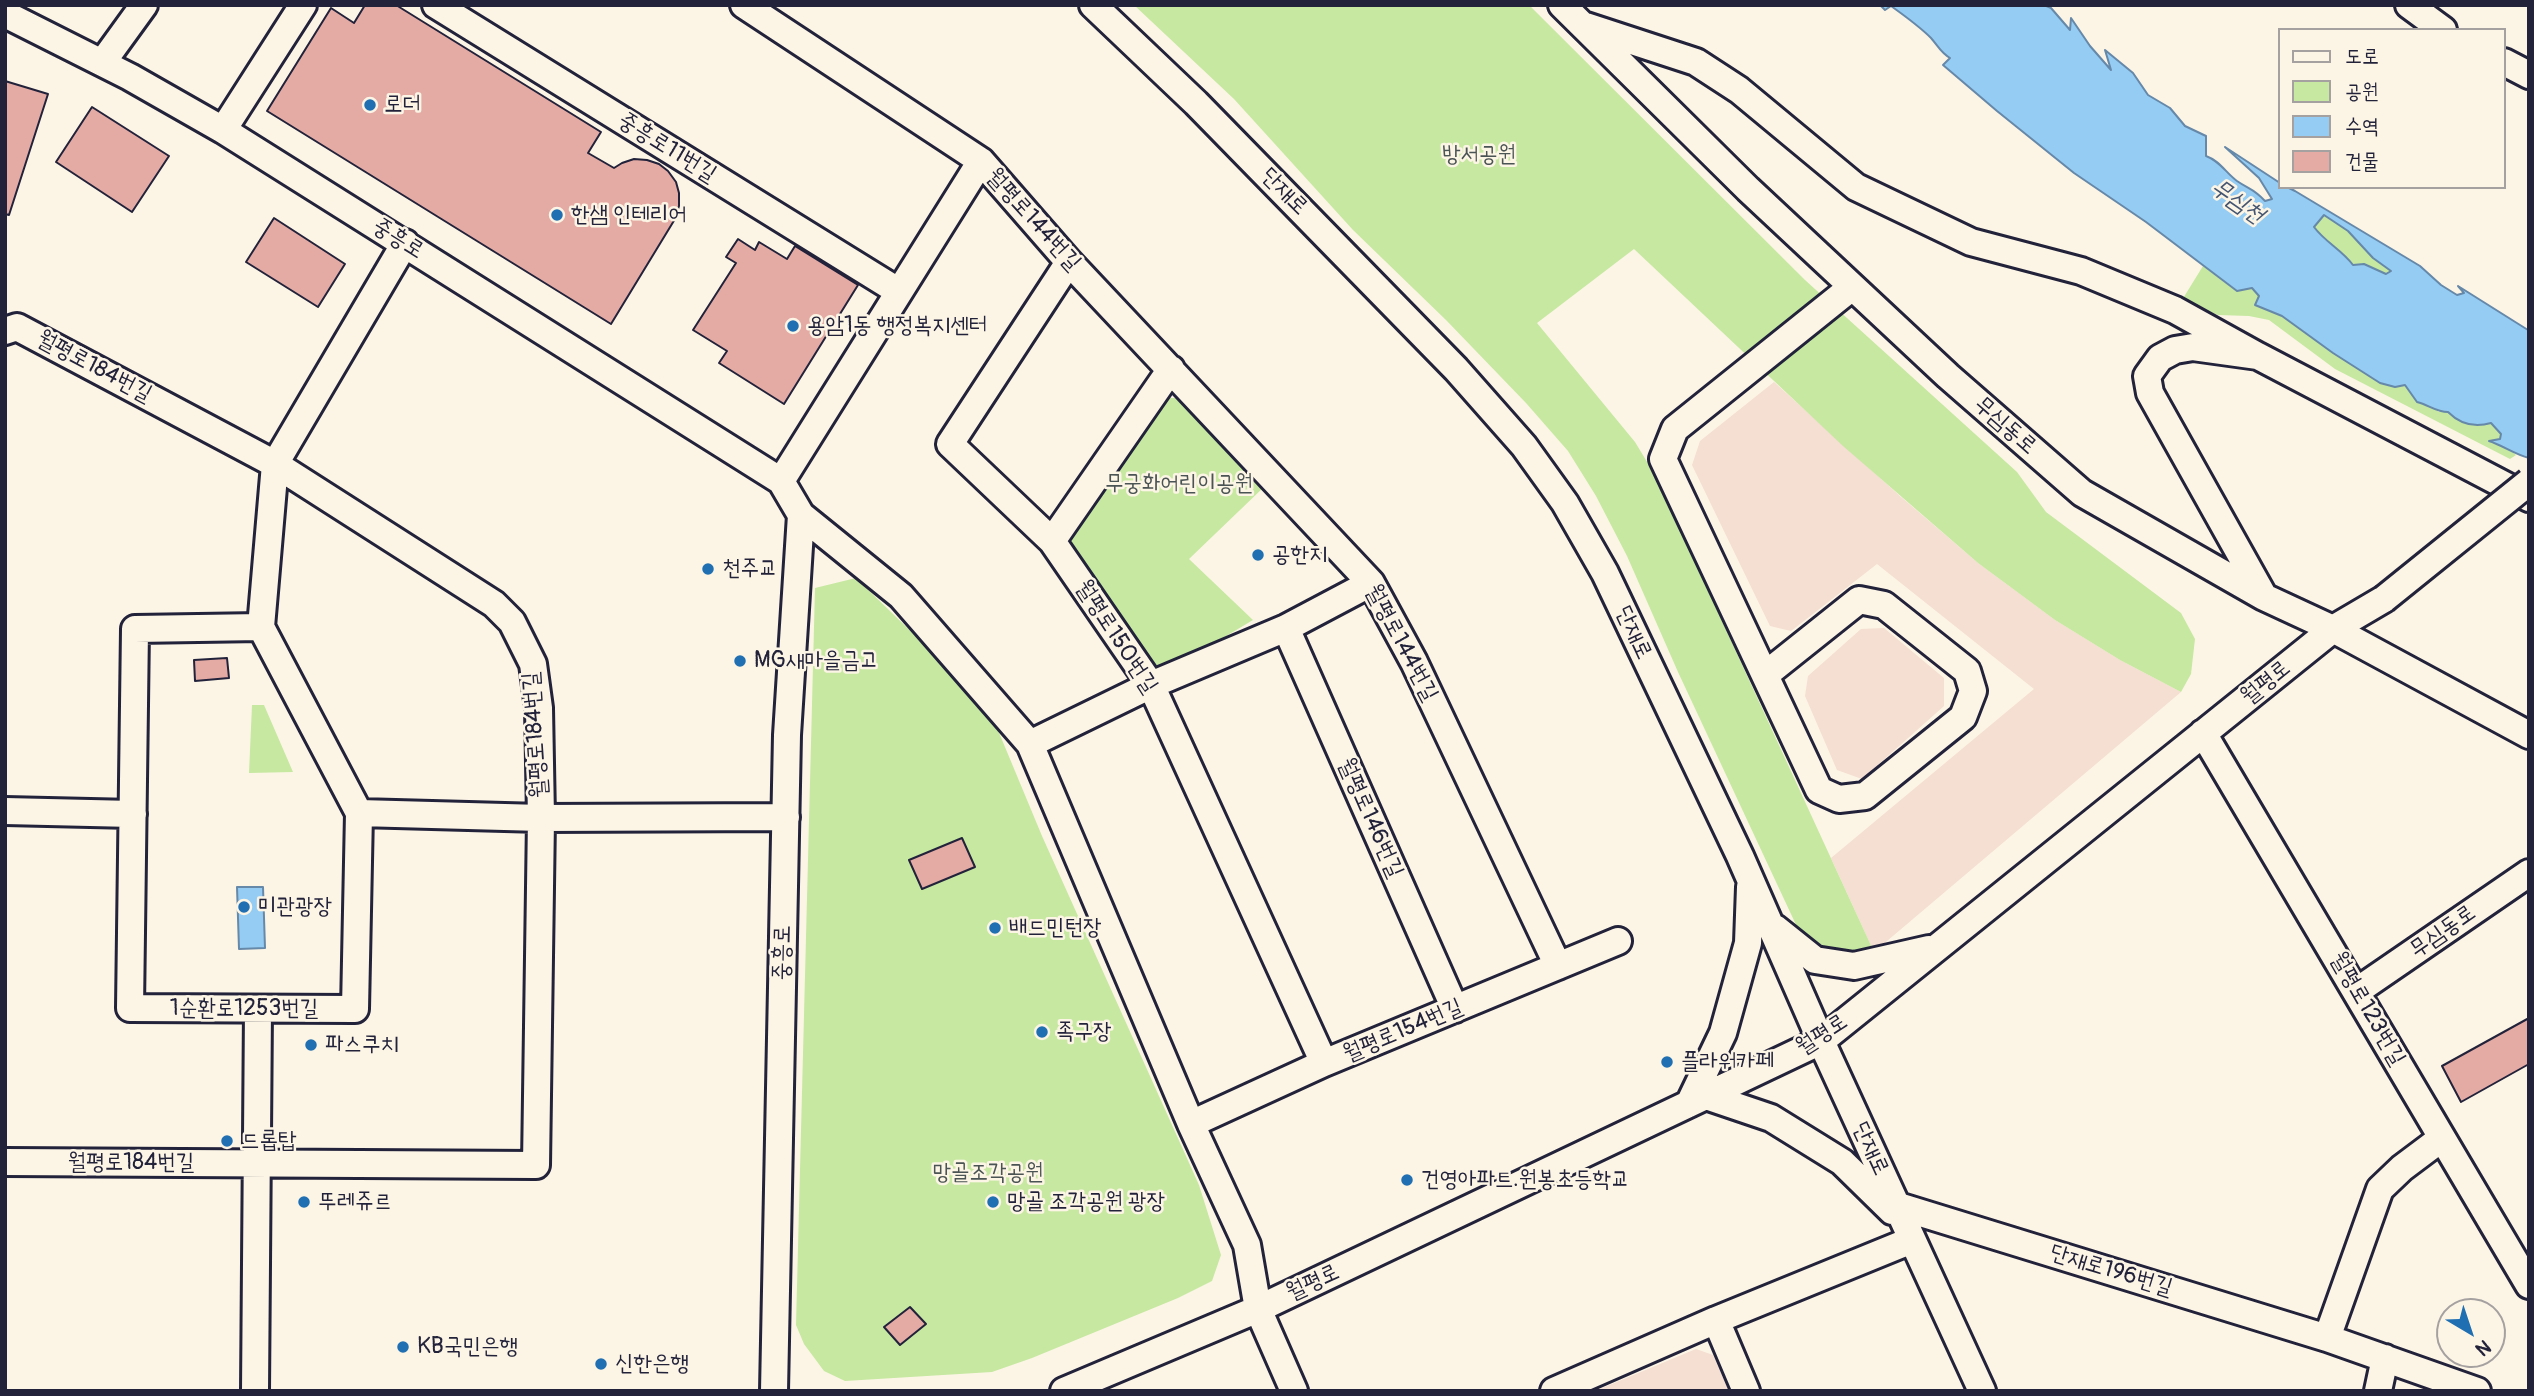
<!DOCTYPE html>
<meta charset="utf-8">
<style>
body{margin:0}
#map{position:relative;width:2534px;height:1396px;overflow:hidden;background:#fcf5e5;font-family:Pangolin,"Poor Story",sans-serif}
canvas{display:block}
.frame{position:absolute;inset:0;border:7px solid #22223b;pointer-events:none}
.legend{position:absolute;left:2278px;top:28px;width:228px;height:161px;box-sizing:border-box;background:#fcf5e5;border:2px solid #a5a1a1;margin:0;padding:9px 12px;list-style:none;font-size:21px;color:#22223b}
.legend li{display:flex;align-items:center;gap:14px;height:35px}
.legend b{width:35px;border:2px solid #a5a1a1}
.north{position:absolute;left:2436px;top:1298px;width:70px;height:70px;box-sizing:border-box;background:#fcf5e5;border:2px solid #a5a1a1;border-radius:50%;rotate:141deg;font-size:19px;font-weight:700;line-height:28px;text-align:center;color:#22223b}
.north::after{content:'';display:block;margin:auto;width:24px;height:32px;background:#1f6fb2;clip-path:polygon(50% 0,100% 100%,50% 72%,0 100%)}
</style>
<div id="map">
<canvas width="2534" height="1396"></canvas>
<div class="frame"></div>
<ul class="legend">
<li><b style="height:9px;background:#fcf5e5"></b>도로</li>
<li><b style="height:19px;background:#c6e8a1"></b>공원</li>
<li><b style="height:19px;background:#94ccf3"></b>수역</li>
<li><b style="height:19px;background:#e4aaa4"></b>건물</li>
</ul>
<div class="north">N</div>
</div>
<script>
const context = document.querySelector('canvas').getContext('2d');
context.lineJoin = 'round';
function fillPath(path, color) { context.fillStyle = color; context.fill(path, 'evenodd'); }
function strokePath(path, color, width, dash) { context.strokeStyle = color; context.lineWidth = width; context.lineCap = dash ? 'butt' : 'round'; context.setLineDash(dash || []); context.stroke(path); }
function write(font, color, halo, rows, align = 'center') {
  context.font = font + ' Pangolin,"Poor Story",sans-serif'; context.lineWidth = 5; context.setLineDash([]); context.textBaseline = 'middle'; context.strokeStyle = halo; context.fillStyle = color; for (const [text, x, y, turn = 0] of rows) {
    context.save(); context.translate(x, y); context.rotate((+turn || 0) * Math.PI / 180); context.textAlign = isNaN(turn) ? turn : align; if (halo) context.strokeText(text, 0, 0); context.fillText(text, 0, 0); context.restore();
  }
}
const built = new Path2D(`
 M 1774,382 L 1901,497 L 1978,563 L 2055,620 L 2120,660 L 2181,692 L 1874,952 L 1831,858 L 2034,689 L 1877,564 L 1791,631 L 1770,626 L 1692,465 L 1700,441 Z
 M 1884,628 L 1944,678 L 1944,706 L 1862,779 L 1837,770 L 1805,696 L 1808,676 L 1861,629 Z
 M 1696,1349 L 1713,1355 L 1729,1391 L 1595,1391 Z`);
const green = new Path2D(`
 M 1134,5 L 1529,5 L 1805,280 L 2017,472 L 2046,512 L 2181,613 L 2195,639 L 2191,674 L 2181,692 L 2120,660 L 2055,620 L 1978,563 L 1843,446 L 1634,249 L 1537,323 L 1635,442 L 1655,475 L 1874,952 L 1861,960 L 1805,944 L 1678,672 L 1627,556 L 1596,496 L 1568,451 L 1526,403 L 1446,320 L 1353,230 L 1234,99 Z
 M 2324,215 L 2348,231 L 2373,258 L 2391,271 L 2386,274 L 2364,264 L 2353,265 C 2342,250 2325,242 2314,227 Z
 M 2203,266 L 2236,291 L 2252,288 L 2259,296 L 2255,305 L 2282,316 L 2333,353 L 2380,383 L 2395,387 L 2405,385 L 2417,402 L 2429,405 L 2439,412 L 2448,412 L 2491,423 L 2501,434 L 2500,439 L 2491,442 L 2505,446 L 2516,455 L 2510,459 L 2335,369 L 2269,320 L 2249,316 L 2218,315 L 2182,300 Z
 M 1163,398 L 1183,398 L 1265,486 L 1189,559 L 1253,620 L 1186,660 L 1160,668 L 1146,661 L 1072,555 L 1071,534 Z
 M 856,578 L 928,648 L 995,723 L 1042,836 L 1199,1185 L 1221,1255 L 1212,1281 L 1178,1298 L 1032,1358 L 992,1372 L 845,1381 L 824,1371 L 804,1344 L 796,1325 L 815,588 Z
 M 252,705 L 264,705 L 293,772 L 249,773 Z`);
const water = new Path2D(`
 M 1880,5 L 2044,5 L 2051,8 L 2070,30 L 2071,18 L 2090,46 L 2111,70 L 2105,50 L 2133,73 L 2148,95 L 2170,108 L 2185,126 L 2206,136 L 2206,156 C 2220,161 2226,173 2237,181 C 2250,190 2253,188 2265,201 L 2272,199 L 2259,178 L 2225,147 L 2280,183 L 2280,187 L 2287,187 L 2295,191 L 2420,266 L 2441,285 L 2457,295 L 2464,293 L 2458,286 L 2528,330 L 2529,458 C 2514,454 2504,446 2489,441 L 2500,439 L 2501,434 L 2491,423 C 2474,428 2460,424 2448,412 C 2436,412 2429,405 2417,402 L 2405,385 L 2395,387 L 2380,383 L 2333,353 L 2282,316 L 2255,305 L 2259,296 L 2252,288 L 2237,291 L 2146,222 L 2074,173 L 1997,111 L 1943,65 L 1950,58 C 1941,53 1938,46 1931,38 C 1919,26 1905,16 1891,6 L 1885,10 ZM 2324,215 L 2348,231 L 2373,258 L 2391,271 L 2386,274 L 2364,264 L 2353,265 C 2342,250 2325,242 2314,227 Z
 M 237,887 L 263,887 L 265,948 L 239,949 Z`);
const building = new Path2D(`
 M 365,5 L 396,5 L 601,132 L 588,153 L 614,168 L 622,163 L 634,159 L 647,160 L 659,164 L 668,171 L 676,182 L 679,193 L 679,206 L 675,219 L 611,324 L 267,111 L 331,8 L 354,23 Z
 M 5,81 L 48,94 L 9,215 L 5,214 Z
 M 92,107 L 169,156 L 132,212 L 56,162 Z
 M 274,218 L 345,264 L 318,307 L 246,262 Z
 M 738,239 L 755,250 L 759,242 L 787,259 L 795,246 L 858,285 L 784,404 L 719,363 L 727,351 L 693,330 L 736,263 L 726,257 Z
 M 227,658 L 229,678 L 195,681 L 194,660 Z
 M 962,838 L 975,867 L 922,889 L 909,860 Z
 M 2529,1018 L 2529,1064 L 2461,1102 L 2442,1066 Z
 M 910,1307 L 926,1324 L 900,1345 L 884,1327 Z`);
const minor = new Path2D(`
 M 436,5 L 898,291
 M 744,5 L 981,161 L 1069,262 L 1371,583 L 1414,662 L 1558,966
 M 1093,5 L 1196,103 L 1456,369 L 1524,446 L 1565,503 L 1605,573 L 1740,856 L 1821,1041 L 1982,1391
 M 1562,5 L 1748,189 L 1948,376 L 2082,493 L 2264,597 L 2333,629 L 2529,735
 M 2409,5 L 2443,30
 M 5,14 L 130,77 L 223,130 L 781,481 L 801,515 L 901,596 L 1030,744 L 1191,1124 L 1247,1245 L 1258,1309 L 1294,1391
 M 1586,26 L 1696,62 L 1739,90 L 1856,187 L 1971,242 L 2081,271 L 2175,310 L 2258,356
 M 2504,62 L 2529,75
 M 102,63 L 144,5
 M 223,130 L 303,5
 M 1069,262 L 950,444 L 1052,541 L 1151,685 L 1324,1063
 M 5,331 L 17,327 L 275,464 L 494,604 L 512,622 L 533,664 L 539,708 L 541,818 L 536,1165 L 5,1162
 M 781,481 L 981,161
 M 1052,541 L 1171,369
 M 2263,595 L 2150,393 L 2147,376 L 2160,358 L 2175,350 L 2193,347 L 2258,356 L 2529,498
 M 261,627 L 359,813 L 355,1009 L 130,1008 L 135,629 Z
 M 261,627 L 275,464 L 405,243
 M 1286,628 L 1455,1009
 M 1765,675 L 1859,600 L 1884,605 L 1967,671 L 1973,691 L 1963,717 L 1865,796 L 1839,799 L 1819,790 L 1663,459 L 1675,429 L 1852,287
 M 2203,733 L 2529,1285
 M 1030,744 L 1151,685 L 1286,628 L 1371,583
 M 5,811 L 133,814
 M 359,813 L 541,818 L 786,817
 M 1775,928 L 1815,960 L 1854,966 L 1929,949
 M 2357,991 L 2529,873
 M 1706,1096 L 1771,1118 L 1842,1162 L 1892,1211
 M 1689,1104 L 1723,1033 L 1748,943 L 1750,887
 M 1191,1124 L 1324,1063 L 1618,941
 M 1895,1205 L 2327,1338 L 2477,1391
 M 1716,1320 L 1746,1391
 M 2327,1338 L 2380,1189 L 2402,1168 L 2442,1138
 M 255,1391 L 258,1009
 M 774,1391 L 787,735 L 801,515
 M 1064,1391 L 1258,1309 L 1821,1041 L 2333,629 L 2384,599
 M 1554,1391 L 1716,1320 L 1912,1240
 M 2378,1391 L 2385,1358`);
const minorBridge = new Path2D(`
 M 2384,599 L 2529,482`);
const markers = [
 [370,105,7,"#1f6fb2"],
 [557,215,7,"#1f6fb2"],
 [793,326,7,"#1f6fb2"],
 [1258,555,7,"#1f6fb2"],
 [708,569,7,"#1f6fb2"],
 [740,661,7,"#1f6fb2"],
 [244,907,7,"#1f6fb2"],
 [995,928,7,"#1f6fb2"],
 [1042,1032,7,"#1f6fb2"],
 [311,1045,7,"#1f6fb2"],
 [1667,1062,7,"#1f6fb2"],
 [227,1141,7,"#1f6fb2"],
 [1407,1180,7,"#1f6fb2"],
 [304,1202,7,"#1f6fb2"],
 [993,1202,7,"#1f6fb2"],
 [403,1347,7,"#1f6fb2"],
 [601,1364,7,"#1f6fb2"]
];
const poiNames = [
 ["로더",384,105],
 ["한샘 인테리어",571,215],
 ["용암1동 행정복지센터",807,326],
 ["공한지",1272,555],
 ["천주교",722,569],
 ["MG새마을금고",754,661],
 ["미관광장",258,907],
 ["배드민턴장",1009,928],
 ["족구장",1056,1032],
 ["파스쿠치",325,1045],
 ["플라워카페",1681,1062],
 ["드롭탑",241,1141],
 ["건영아파트.원봉초등학교",1421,1180],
 ["뚜레쥬르",318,1202],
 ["망골 조각공원 광장",1007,1202],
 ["KB국민은행",417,1347],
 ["신한은행",615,1364]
];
const streetNames = [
 ["중흥로11번길",667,148,32],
 ["단재로",1284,192,45],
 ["월평로144번길",1033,220,48],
 ["중흥로",398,239,32],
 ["월평로184번길",94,367,28],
 ["무심동로",2005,426,41],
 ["단재로",1633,633,65],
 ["월평로150번길",1116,637,57],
 ["월평로144번길",1401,643,62],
 ["월평로",2266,683,-39],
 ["월평로184번길",536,735,-94],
 ["월평로146번길",1370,818,66],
 ["무심동로",2443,932,-35],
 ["중흥로",783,953,-89],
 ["1순환로1253번길",244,1009],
 ["월평로123번길",2367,1009,60],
 ["월평로154번길",1403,1031,-23],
 ["월평로",1822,1035,-33],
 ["단재로",1870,1149,65],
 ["월평로184번길",131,1163],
 ["단재로196번길",2111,1271,17],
 ["월평로",1313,1283,-25]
];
const parkNames = [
 ["방서공원",1479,155],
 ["무궁화어린이공원",1179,484],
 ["망골조각공원",988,1173]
];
const waterNames = [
 ["무심천",2237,202,35]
];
fillPath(built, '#f5ded2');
fillPath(green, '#c6e8a1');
fillPath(water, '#94ccf3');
strokePath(water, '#6688a9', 2);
fillPath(building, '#e4aaa4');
strokePath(building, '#22223b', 2);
strokePath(minor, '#22223b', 32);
strokePath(minor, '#fcf5e5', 26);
strokePath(minorBridge, '#22223b', 32, []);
strokePath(minorBridge, '#fcf5e5', 26);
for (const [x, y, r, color] of markers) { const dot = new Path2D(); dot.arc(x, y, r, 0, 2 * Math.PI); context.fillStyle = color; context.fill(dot); strokePath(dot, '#fcf5e5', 2.5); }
write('23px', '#22223b', '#fcf5e5', poiNames, 'left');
write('23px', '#22223b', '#fcf5e5', streetNames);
write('23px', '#4b5454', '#fcf5e5', parkNames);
write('italic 24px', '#445572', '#fcf5e5', waterNames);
</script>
